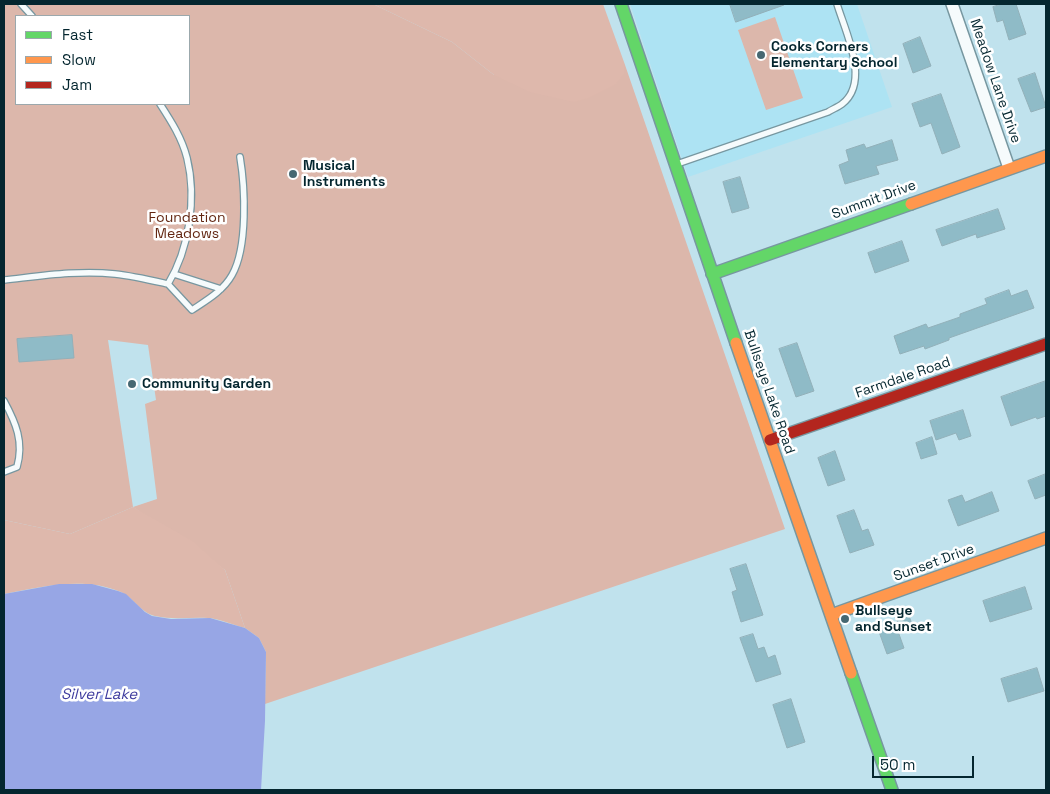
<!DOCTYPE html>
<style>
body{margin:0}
#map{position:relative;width:1050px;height:794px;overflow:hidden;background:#c0e2ed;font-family:"Space Grotesk",sans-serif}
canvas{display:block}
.frame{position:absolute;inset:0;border:5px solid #04262f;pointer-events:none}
.legend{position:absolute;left:15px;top:15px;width:175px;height:90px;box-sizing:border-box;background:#fff;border:1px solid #9ba8ac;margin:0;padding:6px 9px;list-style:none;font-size:15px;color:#04262f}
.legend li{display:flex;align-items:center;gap:10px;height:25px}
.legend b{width:25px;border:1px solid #9ba8ac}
.scale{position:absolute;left:872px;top:756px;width:102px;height:22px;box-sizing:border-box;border:2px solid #04262f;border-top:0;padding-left:6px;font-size:15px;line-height:18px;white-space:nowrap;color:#04262f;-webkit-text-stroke:4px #fff;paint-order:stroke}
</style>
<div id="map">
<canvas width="1050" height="794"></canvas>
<div class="frame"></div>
<ul class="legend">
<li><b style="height:6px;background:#63d668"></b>Fast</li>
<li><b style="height:6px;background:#ff974d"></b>Slow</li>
<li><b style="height:6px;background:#b3261e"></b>Jam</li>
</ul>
<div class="scale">50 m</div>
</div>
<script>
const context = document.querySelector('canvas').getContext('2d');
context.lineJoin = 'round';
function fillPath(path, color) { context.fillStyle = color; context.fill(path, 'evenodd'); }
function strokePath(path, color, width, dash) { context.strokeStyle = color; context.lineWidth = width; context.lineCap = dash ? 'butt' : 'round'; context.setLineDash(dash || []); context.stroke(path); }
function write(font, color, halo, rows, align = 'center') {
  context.font = font + ' "Space Grotesk",sans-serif'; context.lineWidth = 5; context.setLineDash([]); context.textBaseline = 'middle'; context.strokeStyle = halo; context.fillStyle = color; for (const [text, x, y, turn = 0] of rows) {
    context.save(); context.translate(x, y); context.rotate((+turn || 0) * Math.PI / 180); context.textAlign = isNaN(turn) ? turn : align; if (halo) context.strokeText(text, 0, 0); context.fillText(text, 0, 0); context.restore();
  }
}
const built = new Path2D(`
 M 630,4 L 857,4 L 892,107 L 688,177 Z`);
const green = new Path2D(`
 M 4,4 L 373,4 L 452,42 L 494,75 L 624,74 L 624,62 L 785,529 L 265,704 L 266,652 L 259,638 L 245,628 L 225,570 L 133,507 L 70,534 L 4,520 ZM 16,16 L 189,16 L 189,104 L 16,104 ZM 108,340 L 148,345 L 156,400 L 145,404 L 157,499 L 133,507 Z
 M 775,17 L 803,98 L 766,110 L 738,30 Z`);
const forest = new Path2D(`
 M 373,4 L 603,4 L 624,62 L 624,74 L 616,84 L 588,98 L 574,102 L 530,92 L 494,75 L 452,42 Z
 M 133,507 L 194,542 L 225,570 L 245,628 C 233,625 220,619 208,618 C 190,617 173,620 155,616 C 141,613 134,598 121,592 C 83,576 42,587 4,594 L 4,520 L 70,534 Z`);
const water = new Path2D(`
 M 59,584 L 92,584 L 118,591 L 126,594 L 145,612 L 152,616 L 171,619 L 210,618 L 245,628 L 259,638 L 266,652 L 265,721 L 261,790 L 4,790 L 4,594 Z`);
const building = new Path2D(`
 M 730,4 L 783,4 L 784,5 L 736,22 Z
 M 1002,4 L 1016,4 L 1026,34 L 1009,40 L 1003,20 L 997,22 L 993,7 Z
 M 920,37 L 931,66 L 913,73 L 903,44 Z
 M 1035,73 L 1046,107 L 1031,112 L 1018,79 Z
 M 941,94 L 960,147 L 942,154 L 931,123 L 920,127 L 912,104 Z
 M 892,140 L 898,160 L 876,166 L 879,174 L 845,184 L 839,165 L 849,161 L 846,150 L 864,144 L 866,148 Z
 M 740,177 L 749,208 L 732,213 L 723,182 Z
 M 998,209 L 1005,229 L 977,238 L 976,234 L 942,246 L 936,230 Z
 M 902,241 L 909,261 L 875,273 L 868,253 Z
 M 1009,290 L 1011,296 L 1027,290 L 1034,308 L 949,338 L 949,340 L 925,349 L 924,346 L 900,354 L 894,336 L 926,324 L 928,328 L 960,317 L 960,314 L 987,304 L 985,299 Z
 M 72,335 L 74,358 L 19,362 L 17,339 Z
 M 797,343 L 814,391 L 796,397 L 779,349 Z
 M 1046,381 L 1046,416 L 1037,419 L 1036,417 L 1011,426 L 1001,397 Z
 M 963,410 L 971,436 L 959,440 L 956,433 L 936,440 L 930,421 Z
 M 932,437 L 937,454 L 921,459 L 916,443 Z
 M 835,451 L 845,480 L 828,486 L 818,458 Z
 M 1046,474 L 1046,495 L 1035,499 L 1028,481 Z
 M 992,492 L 999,511 L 958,526 L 948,500 L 962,495 L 965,502 Z
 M 854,510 L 862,531 L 868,529 L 874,545 L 850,553 L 837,516 Z
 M 746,564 L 763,615 L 741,622 L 732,592 L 737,590 L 730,569 Z
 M 1025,587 L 1032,609 L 990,622 L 983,601 Z
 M 908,613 L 913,627 L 901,631 L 896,617 Z
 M 895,623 L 904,648 L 887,654 L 878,629 Z
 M 753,634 L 758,649 L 764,647 L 768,658 L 775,655 L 781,674 L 756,682 L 740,638 Z
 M 1037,668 L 1044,691 L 1008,702 L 1001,679 Z
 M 791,699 L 805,742 L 787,748 L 773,705 Z`);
const lane = new Path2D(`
 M 21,4 L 32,16
 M 677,164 L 828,112 C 833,109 838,107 842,104 C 871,82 845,31 837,4
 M 174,274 L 221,289
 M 4,280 C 41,276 78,270 115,274 C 133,276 150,280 168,284 C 189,249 197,199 187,158 C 182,138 171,121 160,104
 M 168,284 L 192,310 C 207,300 223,291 232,275 C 248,247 245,187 240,157
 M 4,401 C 16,423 24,442 17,467 L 4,472`);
const street = new Path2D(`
 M 952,4 L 1009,168`);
const fast = new Path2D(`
 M 621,4 L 736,343
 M 712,274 L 911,204
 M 851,673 L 892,790`);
const slow = new Path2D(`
 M 911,204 L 1046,156
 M 736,343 L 851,673
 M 831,615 L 1046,538`);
const jam = new Path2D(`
 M 770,440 L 1046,344`);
const markers = [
 [761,55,5,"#466872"],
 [293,174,5,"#466872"],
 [132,384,5,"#466872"],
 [845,619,5,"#466872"]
];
const poiNames = [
 ["Cooks Corners",771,47],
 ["Elementary School",771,63],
 ["Musical",303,166],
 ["Instruments",303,182],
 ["Community Garden",142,384],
 ["Bullseye",855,611],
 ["and Sunset",855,627]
];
const streetNames = [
 ["Meadow Lane Drive",995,81,71],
 ["Summit Drive",874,200,-20],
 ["Farmdale Road",903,378,-19],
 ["Bullseye Lake Road",769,392,71],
 ["Sunset Drive",934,563,-20]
];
const parkNames = [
 ["Foundation",187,218],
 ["Meadows",187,234]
];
const waterNames = [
 ["Silver Lake",99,695]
];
fillPath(built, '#ade3f3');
fillPath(green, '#dcb7ab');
fillPath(forest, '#deb8ac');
fillPath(water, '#97a6e5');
fillPath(building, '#8fbbc7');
strokePath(building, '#92b0b9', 1);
strokePath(lane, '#7797a0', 8);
strokePath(street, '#7797a0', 14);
strokePath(fast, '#7797a0', 14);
strokePath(slow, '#7797a0', 14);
strokePath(jam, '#7797a0', 14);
strokePath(lane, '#f6fbfc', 5.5);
strokePath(street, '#f6fbfc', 11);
strokePath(fast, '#63d668', 11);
strokePath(slow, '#ff974d', 11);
strokePath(jam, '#b3261e', 11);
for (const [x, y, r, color] of markers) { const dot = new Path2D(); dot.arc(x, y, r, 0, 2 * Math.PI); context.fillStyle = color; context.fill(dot); strokePath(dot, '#fff', 2); }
write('bold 14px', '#04262f', '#fff', poiNames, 'left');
write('14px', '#04262f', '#fff', streetNames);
write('14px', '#632712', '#fff', parkNames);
write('italic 15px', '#3f3c9f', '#fff', waterNames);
</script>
